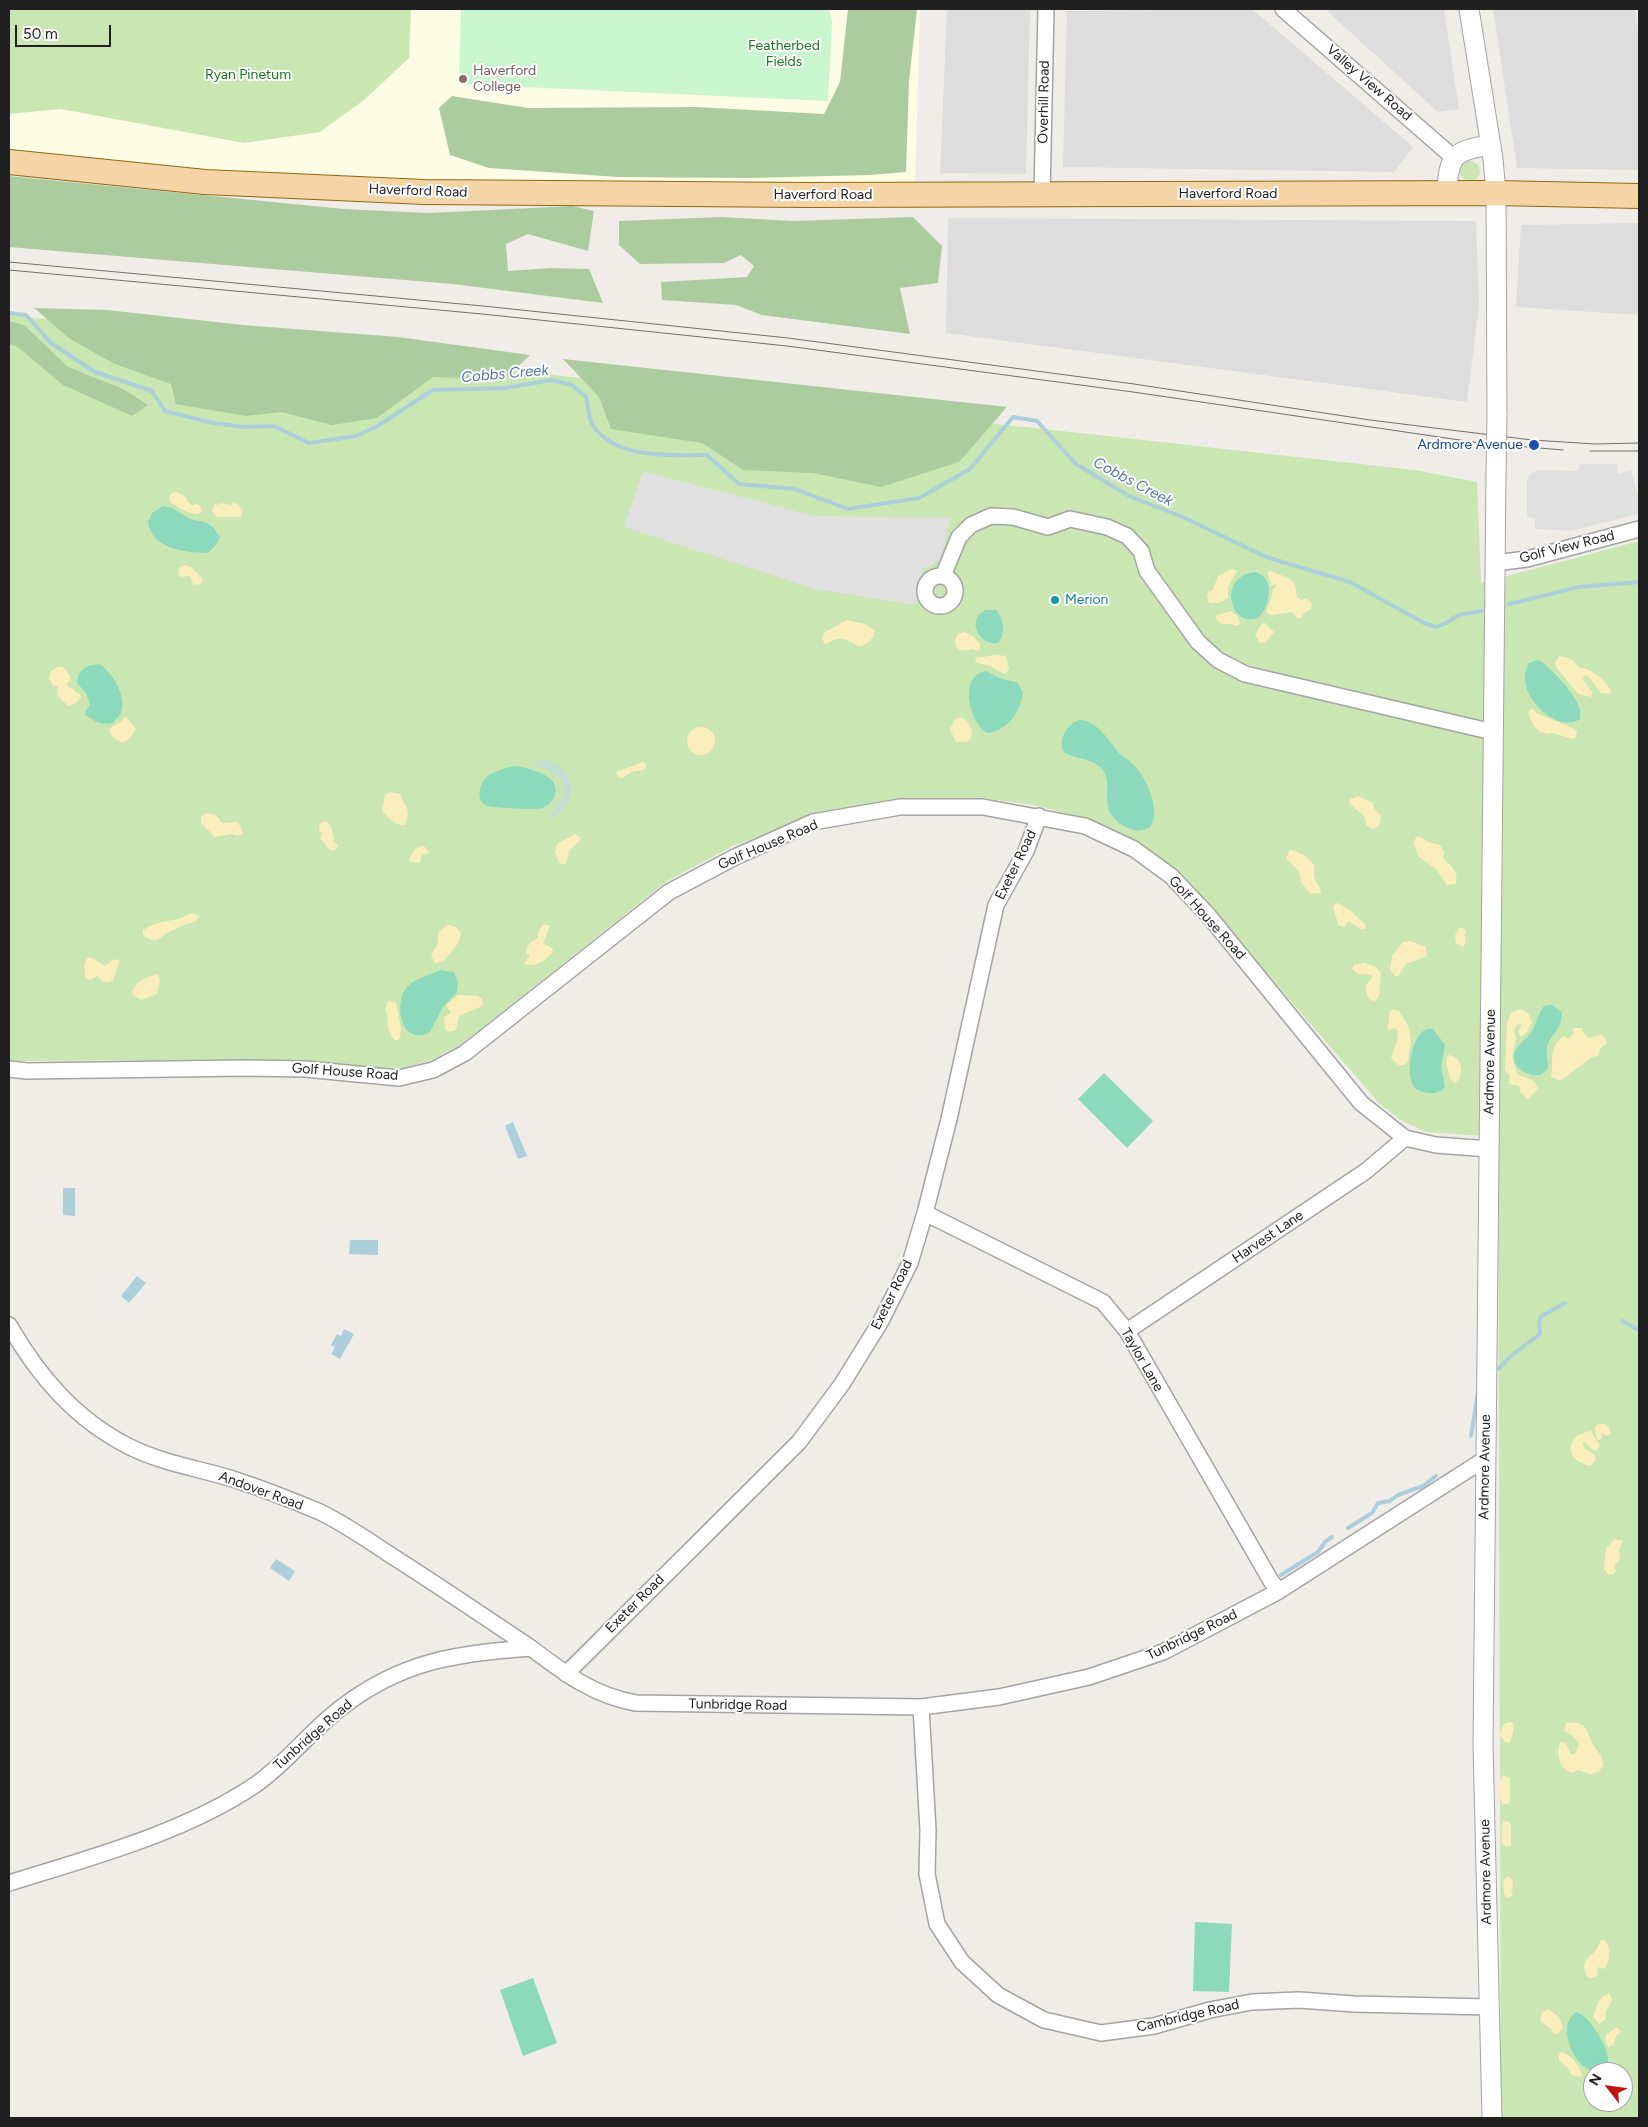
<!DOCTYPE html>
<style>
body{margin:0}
#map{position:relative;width:1648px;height:2127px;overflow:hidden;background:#f0ede8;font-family:Figtree,sans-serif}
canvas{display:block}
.frame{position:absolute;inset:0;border:10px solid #202020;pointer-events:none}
.north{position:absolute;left:1583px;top:2062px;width:50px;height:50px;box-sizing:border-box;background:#fff;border:1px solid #a6a6a6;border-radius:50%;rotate:300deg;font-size:14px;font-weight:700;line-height:20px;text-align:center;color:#202020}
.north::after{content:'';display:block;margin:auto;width:18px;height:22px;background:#c11410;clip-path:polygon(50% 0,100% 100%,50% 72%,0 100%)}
.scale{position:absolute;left:15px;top:25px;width:96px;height:22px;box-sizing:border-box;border:2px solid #202020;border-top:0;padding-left:6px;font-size:15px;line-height:18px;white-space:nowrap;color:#202020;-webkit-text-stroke:4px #fff;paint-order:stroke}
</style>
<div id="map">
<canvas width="1648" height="2127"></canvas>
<div class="frame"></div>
<div class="north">N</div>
<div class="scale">50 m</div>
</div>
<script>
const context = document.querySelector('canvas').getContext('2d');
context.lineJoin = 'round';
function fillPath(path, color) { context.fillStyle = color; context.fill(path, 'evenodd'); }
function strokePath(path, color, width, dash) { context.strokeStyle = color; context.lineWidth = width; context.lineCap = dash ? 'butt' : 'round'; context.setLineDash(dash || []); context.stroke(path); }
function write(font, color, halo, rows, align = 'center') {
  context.font = font + ' Figtree,sans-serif'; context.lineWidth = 4; context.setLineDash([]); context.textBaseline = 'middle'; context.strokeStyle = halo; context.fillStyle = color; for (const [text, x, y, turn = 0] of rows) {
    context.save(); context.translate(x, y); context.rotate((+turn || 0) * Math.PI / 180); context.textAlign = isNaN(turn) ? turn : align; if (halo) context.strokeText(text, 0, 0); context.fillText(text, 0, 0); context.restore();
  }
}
const residential = new Path2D(`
 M 947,9 L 1030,9 L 1026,174 L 940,173 Z
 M 1252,9 L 1413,147 L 1394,172 L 1063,167 L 1067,11 Z
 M 1325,9 L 1444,9 L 1459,109 L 1438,112 Z
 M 1493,9 L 1635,9 L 1639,40 L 1639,170 L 1517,168 Z
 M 948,218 L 1476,221 L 1479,306 L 1467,402 L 946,333 Z
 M 1639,223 L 1639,315 L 1516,307 L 1521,225 Z`);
const education = new Path2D(`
 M 9,9 L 920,9 L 915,185 L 404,180 L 205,171 L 9,150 Z`);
const grass = new Path2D(`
 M 9,9 L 411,9 L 409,58 L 364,100 L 320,132 L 244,143 L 61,109 L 9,114 Z
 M1460 171a10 10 0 1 1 20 0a10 10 0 1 1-20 0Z
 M 9,315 L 1415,470 L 1477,482 L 1481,583 L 1639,541 L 1639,2118 L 1501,2118 L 1498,1137 L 1426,1132 L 1399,1119 L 1379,1103 L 1212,910 L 1088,820 L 1040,806 L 983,798 L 898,803 L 815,816 L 733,846 L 667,881 L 462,1044 L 429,1061 L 403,1068 L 133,1060 L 9,1061 ZM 1593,2072 L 1623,2072 L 1623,2102 L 1593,2102 Z`);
const forest = new Path2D(`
 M 848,9 L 917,9 L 909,81 L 906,172 L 870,175 L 748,178 L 618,177 L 489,168 L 450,155 L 439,108 L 452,96 L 528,108 L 696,107 L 824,114 L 840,82 Z
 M 9,176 L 344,209 L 429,213 L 572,206 L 594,211 L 588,251 L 528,234 L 506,244 L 508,271 L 551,268 L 589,269 L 603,303 L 453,284 L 9,247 Z
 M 721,217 L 793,221 L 913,217 L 942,246 L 938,283 L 900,288 L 910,334 L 762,315 L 736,305 L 662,300 L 661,282 L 747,277 L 754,266 L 741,255 L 724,263 L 640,264 L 619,245 L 619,221 Z
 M 34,308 L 107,310 L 243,325 L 398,337 L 530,355 L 504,380 L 433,377 L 377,418 L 332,425 L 282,412 L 246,416 L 176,404 L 171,384 L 115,364 L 70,339 Z
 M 9,321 L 24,325 L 68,367 L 123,389 L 148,405 L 132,416 L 63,385 L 18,347 L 9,344 Z
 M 563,359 L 1007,407 L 959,462 L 881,487 L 813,473 L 743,470 L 702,443 L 611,429 L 599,397 Z`);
const wetland = new Path2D(`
 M 539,761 C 575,758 583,807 550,818 L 548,817 L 559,803 L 565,789 C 561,773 549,769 535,766 L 534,765 Z`);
const sand = new Path2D(`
 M 177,492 L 186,497 L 188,502 L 192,505 L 198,504 L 202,509 L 201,513 C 188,516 182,508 171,503 L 169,498 L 172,493 Z
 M 233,502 L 238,504 L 243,511 L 240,517 L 216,517 L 212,511 L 215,504 L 218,505 L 220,503 L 231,505 Z
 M 185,565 L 191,567 L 203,579 L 202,583 L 198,585 L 193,584 L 190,576 L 181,577 L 178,574 L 180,567 Z
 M 1232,569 L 1237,571 L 1228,587 L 1228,598 L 1218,603 L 1209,603 L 1207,597 L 1209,591 L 1212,591 L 1218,576 Z
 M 1271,571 L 1288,578 L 1295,584 L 1297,597 L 1301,600 L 1307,598 L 1312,604 L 1311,609 L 1303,614 L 1301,618 L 1297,618 L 1292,612 L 1271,615 L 1267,613 C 1266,607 1273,598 1273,589 L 1277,586 L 1275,584 L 1271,586 L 1267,572 Z
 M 1231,611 L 1238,617 L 1240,623 L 1237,626 L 1230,624 L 1221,624 L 1215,618 L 1217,615 Z
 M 847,620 L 865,624 L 874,630 L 874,636 C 857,656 856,640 841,639 C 835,638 830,643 825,644 L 822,639 L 825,632 Z
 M 1262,623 L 1265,623 L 1274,632 L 1266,642 L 1260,643 L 1255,635 Z
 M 964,632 L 971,635 L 980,643 L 980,649 L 978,651 L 972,649 C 960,654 950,647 958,634 Z
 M 996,655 L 1006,656 L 1009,669 L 1005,674 L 990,666 L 975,662 L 976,658 Z
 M 1559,656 C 1567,657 1574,659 1578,667 C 1593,670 1603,677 1611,691 L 1610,694 L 1601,693 L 1588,676 L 1584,675 L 1583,680 L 1593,693 L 1591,697 L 1578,694 L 1556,667 L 1555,663 Z
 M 58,667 L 63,667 L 70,676 L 70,681 L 67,683 L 68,687 L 74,689 L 75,692 L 79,693 L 81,697 L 76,703 L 68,706 L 57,695 L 58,686 L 53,686 L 49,678 L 51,671 Z
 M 1531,708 L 1538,714 L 1575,729 L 1577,732 L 1576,737 L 1572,739 L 1553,733 L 1548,734 L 1540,732 L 1534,726 L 1528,713 Z
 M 125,716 L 136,729 L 130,738 L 123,743 L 113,738 L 109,730 L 110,728 L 121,722 Z
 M 960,717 C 969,719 974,730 971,739 L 966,742 L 956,742 L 950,729 L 954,720 Z
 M687 741a14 14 0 1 1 28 0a14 14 0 1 1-28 0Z
 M 643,762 L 647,765 L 644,770 L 631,772 L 623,778 L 618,777 L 616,772 Z
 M 390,792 L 400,794 C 405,808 412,808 405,825 C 396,827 387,817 382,810 L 385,795 Z
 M 1358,796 L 1373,803 L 1375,810 L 1381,816 L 1380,824 L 1377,828 L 1372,829 L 1366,825 L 1365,817 L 1349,803 L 1350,799 Z
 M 206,813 L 216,815 L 222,823 L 238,822 L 243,833 L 238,836 L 231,834 L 215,837 L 201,823 L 201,817 Z
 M 324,821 L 330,824 L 334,838 L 333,841 L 338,845 L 335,850 L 330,850 L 320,838 L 322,833 L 319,831 L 319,825 Z
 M 575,834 L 581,838 L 579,842 L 569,851 L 566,864 L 560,864 L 555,853 L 557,844 Z
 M 1420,836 L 1428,842 L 1440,845 L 1444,852 L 1443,858 C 1451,866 1459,871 1456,884 L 1447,885 L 1437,870 L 1418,856 L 1414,843 L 1416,837 Z
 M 422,846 L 425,847 L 429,853 L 422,855 L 420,863 L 410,862 L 409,859 L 415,849 Z
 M 1290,850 C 1298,851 1311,858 1314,866 C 1315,870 1313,875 1315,879 C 1317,885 1321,886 1321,893 L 1311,894 L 1302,884 L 1299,872 L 1286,858 Z
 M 1338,903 L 1351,911 L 1366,925 L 1365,929 L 1361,929 L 1348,921 L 1345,927 L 1339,926 L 1333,908 L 1335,904 Z
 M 192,913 L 199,916 L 196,921 C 189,923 173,929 167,933 C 157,940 155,944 143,935 L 143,930 C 154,923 161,922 173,920 C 179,920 187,915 192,913 Z
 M 543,924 L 550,926 L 543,943 L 552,948 L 553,951 C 547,960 535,968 524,964 L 530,955 L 526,953 C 526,945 532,941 538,938 L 538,932 Z
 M 448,925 L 456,927 L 461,933 C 460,946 451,950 445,960 L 435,964 L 431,955 C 432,952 434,950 436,948 C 441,936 433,934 448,925 Z
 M 1459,928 L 1463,928 L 1466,932 L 1464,935 L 1466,938 L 1464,947 L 1456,944 L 1455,935 Z
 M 1410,941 L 1426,947 L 1427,956 L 1406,964 L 1398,977 L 1395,976 L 1390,969 L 1392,956 L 1403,942 Z
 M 90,957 L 105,966 L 114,959 L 120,961 L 113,980 C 107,984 101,982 97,976 L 90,980 L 85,977 L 84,964 L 87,958 Z
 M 1364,963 L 1374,966 L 1381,972 L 1379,995 L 1375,1001 L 1370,1000 C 1364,989 1364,986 1372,978 L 1372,975 L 1358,974 L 1352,969 L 1354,965 Z
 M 158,974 L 160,981 L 157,994 L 141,1000 L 132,994 C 134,982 146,977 158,974 Z
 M 458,995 L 477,996 L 482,999 L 483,1004 L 480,1007 L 459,1016 L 456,1030 L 450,1032 L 445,1029 L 444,1017 L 451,1013 L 446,1005 Z
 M 388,1001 L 396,1003 L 401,1028 L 400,1038 L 397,1041 C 384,1035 391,1020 385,1010 Z
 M 1393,1009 L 1399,1011 L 1409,1027 L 1411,1042 L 1408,1061 L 1405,1065 L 1398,1065 L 1391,1058 L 1397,1041 L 1398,1032 L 1395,1028 L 1389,1030 L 1387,1025 L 1389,1022 L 1389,1013 Z
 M 1521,1009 L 1529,1014 L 1532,1022 L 1527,1032 L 1521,1037 L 1518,1032 L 1522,1024 L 1517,1025 L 1514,1030 L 1516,1039 L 1512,1057 L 1517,1074 L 1534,1081 L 1538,1089 L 1528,1099 L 1520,1092 L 1519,1086 L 1509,1084 L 1510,1075 L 1505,1070 L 1507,1024 L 1511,1013 Z
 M 1575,1028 L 1582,1028 L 1584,1033 L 1589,1038 L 1601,1035 L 1605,1038 L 1607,1043 L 1601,1048 L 1598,1056 L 1592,1057 L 1560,1081 L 1551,1077 C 1554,1061 1548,1047 1564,1036 L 1569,1039 L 1574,1033 L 1572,1029 Z
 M 1448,1055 C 1462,1057 1466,1074 1455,1083 L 1451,1080 L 1446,1064 Z
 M 1599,1424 L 1605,1424 L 1610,1429 L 1610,1434 L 1607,1436 L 1602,1433 L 1601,1439 L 1598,1440 L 1596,1436 L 1595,1427 Z
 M 1591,1431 L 1600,1446 L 1597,1450 L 1594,1451 L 1584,1442 L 1583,1443 L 1584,1448 L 1595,1455 L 1596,1460 L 1590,1466 C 1585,1464 1579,1463 1575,1459 C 1563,1445 1577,1432 1591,1431 Z
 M 1615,1539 L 1623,1541 L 1619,1550 C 1622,1557 1619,1561 1614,1566 L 1616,1571 L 1613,1575 L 1608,1574 L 1604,1569 L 1606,1548 Z
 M 1510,1722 L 1514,1724 L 1512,1737 L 1509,1743 L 1505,1742 L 1499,1735 L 1504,1724 Z
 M 1566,1723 C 1590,1720 1586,1734 1594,1746 C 1599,1753 1602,1756 1603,1765 L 1599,1772 L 1591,1774 L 1578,1770 L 1572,1773 C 1559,1769 1556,1754 1560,1742 L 1566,1743 L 1571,1755 L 1576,1753 L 1579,1743 L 1573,1736 L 1564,1731 Z
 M 1503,1775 L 1510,1778 L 1510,1801 L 1508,1804 L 1502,1804 C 1499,1795 1498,1783 1503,1775 Z
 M 1503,1821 L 1509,1822 L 1511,1825 L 1511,1845 L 1507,1847 L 1501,1843 Z
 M 1508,1876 L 1513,1881 L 1512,1896 L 1507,1898 L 1504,1894 L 1503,1881 Z
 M 1601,1940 L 1605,1940 C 1611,1947 1611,1962 1604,1969 L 1597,1967 L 1598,1972 L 1596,1977 L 1588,1978 L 1584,1969 L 1585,1961 L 1596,1950 Z
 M 1610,1994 L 1612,2000 L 1606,2011 L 1606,2019 L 1599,2024 L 1593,2017 C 1597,2007 1598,1995 1610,1994 Z
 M 1548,2009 L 1559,2017 L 1563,2028 L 1557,2034 L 1553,2033 L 1551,2029 L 1540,2021 L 1542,2012 Z
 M 1615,2028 L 1618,2028 L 1621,2032 L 1617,2035 L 1613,2045 L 1608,2047 L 1606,2043 L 1605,2036 Z
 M 1562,2052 C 1571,2055 1580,2066 1582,2075 L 1580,2077 L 1572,2075 L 1567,2067 L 1559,2061 L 1559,2054 Z`);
const park = new Path2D(`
 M 461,9 L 829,9 L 832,23 L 828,101 L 459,84 Z`);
const pitch = new Path2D(`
 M 163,506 L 172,508 L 190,519 L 207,523 L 214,528 L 220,537 L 216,545 L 208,553 C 186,552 152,550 148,522 L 152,513 Z
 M 1255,572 C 1276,578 1270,605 1259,617 C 1232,631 1215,577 1255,572 Z
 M 986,610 L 996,610 C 1004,619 1006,634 998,643 C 979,646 965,619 986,610 Z
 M 1538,660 C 1549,664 1576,696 1579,707 C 1581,711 1580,715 1580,719 C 1558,735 1511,693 1529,663 Z
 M 100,664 C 113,674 127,696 121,713 C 119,716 115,720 113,723 C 97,725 98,722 85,715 L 85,712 L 90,705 L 86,693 L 77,683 C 78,669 87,665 100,664 Z
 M 986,671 L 999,678 L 1018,683 L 1023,693 C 1020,713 1007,731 987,733 C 969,722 958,675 986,671 Z
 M 1080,720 C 1098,722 1107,738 1117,751 C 1122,757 1130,760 1135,766 C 1146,778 1162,811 1150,827 C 1143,831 1136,832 1128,828 C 1093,811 1116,786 1102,769 C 1091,757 1076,760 1064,752 C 1057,741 1067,723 1080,720 Z
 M 517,766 C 530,769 561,775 555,795 C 553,801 548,806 542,808 C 536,810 496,808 489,806 C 474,803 479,783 488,776 C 497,770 507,767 517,766 Z
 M 440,970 L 454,972 L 458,982 L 457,992 L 443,1007 L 430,1032 C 399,1048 393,1000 408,986 C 416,978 430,975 440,970 Z
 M 1552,1005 L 1562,1012 C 1562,1032 1549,1034 1547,1048 C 1546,1055 1548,1062 1548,1068 L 1542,1074 C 1531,1078 1512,1069 1514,1055 C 1515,1046 1525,1041 1530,1034 C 1537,1025 1537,1015 1544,1006 Z
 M 1427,1029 L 1433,1029 L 1445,1045 L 1441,1066 L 1445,1087 C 1437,1096 1426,1094 1416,1089 C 1404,1079 1411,1034 1427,1029 Z
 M 1104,1073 L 1153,1121 L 1127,1148 L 1078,1099 Z
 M 1195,1922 L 1232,1924 L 1229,1992 L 1193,1991 Z
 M 533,1978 L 557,2043 L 523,2056 L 500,1990 Z
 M 1576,2012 C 1589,2015 1610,2049 1608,2062 L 1601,2072 C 1575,2075 1555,2025 1576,2012 Z`);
const parking = new Path2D(`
 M 1580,464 L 1617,464 L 1618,474 L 1631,470 L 1639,499 L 1639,514 L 1570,531 L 1535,529 L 1535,518 L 1527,517 L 1527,479 L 1530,474 L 1538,470 L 1578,471 Z
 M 643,471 L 814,516 L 951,518 L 940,560 L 923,569 L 916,605 L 815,589 L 624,527 Z`);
const water = new Path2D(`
 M 513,1122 L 527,1156 L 518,1159 L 505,1126 Z
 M 63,1188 L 75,1188 L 75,1216 L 63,1215 Z
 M 350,1240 L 378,1240 L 378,1255 L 349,1254 Z
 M 137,1276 L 146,1283 L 129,1303 L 121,1296 Z
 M 344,1329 L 354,1334 L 340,1359 L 331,1354 L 335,1347 L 331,1345 L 337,1334 L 341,1336 Z
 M 276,1559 L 295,1571 L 289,1581 L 270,1568 Z`);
const stream = new Path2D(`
 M 9,313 L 26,315 L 51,343 L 95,372 L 152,391 L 165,411 L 213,423 L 244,427 L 274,426 L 309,443 L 356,436 L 376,427 L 433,390 L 505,388 L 552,380 L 572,385 L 586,397 C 588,405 588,417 592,424 C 615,460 670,455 707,455 L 739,484 L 795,489 L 848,509 L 919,498 L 970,469 L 1013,417 L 1037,421 L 1076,464 L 1129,496 L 1185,518 L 1266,557 L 1350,582 L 1424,623 L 1436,627 L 1446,623 L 1459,615 L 1482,611
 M 1509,604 L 1579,587 L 1639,582
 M 1622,1321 L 1639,1330
 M 1498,1369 L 1512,1355 L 1540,1334 L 1539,1321 L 1542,1316 L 1565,1303
 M 1471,1436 L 1478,1392
 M 1348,1528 L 1372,1513 L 1378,1503 L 1390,1501 L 1398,1495 L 1423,1486 L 1436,1476
 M 1281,1575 L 1318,1552 L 1325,1542 L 1332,1537`);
const minor = new Path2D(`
 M 1283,9 L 1454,158
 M 1042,195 L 1046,9
 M 1494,563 L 1527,559 L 1639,529
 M925 591a15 15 0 1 1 30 0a15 15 0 1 1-30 0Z
 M 943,576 L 959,537 L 971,525 L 991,516 L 1013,517 L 1048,527 L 1070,519 L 1107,527 L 1127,536 L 1141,551 L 1147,571 L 1198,642 L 1218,660 L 1245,674 L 1493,732
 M 9,1069 L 27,1071 L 245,1068 L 305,1069 L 399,1078 L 433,1070 L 465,1053 L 669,892 L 735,857 L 813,822 L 900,807 L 983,807 L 1085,826 L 1134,849 L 1171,876 L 1208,915 L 1361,1103 L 1405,1138 L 1436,1145 L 1489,1149
 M 925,1213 L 1103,1302 L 1127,1331 L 1271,1581 L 1279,1591
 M 9,1325 C 39,1377 76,1420 130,1447 C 164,1464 203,1469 239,1481 C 266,1490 294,1501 320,1512 C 345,1524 369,1541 392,1556 C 439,1586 485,1617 531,1648
 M 1127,1331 L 1366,1171 L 1405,1138
 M 566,1674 L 799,1442 L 842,1384 L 881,1321 L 910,1263 L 925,1213 L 949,1119 L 996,905 L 1026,851 L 1039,816
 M 921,1707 L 928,1830 L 927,1874 L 937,1924 L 962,1962 L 998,1995 L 1044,2020 L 1101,2033 L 1154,2026 L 1210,2010 L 1252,2002 L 1299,2000 L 1354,2004 L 1489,2007
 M 9,1883 C 89,1858 184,1833 255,1785 C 287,1763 311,1730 342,1707 C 402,1661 457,1653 531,1648 C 564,1673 594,1696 636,1703 L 921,1707 L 999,1697 L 1089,1677 L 1163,1652 L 1279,1591 L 1485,1459`);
const tertiary = new Path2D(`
 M 1469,9 L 1493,159 L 1496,193 L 1497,416
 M 1447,193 C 1448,156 1454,150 1491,145
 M 1492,2118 L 1483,1744 L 1496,475`);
const primary = new Path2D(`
 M 9,162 L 205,182 L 424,192 L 809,195 L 1496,193 L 1639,196`);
const tram = new Path2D(`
 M 9,262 L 483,306 L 788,338 L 1134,384 L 1370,420 L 1532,440 L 1595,444 L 1639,443
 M 9,270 L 482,314 L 787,346 L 1133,392 L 1480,443 L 1563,450
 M 1590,451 L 1639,451`);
const tertiaryBridge = new Path2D(`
 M 1496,475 L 1497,416`);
const markers = [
 [463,79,5,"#8d6e63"],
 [1534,445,6,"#1a4fb4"],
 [1055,600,5,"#0f9aa8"]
];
const parkNames = [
 ["Featherbed",784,46],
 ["Fields",784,62],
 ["Ryan Pinetum",248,75]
];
const educationNames = [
 ["Haverford",473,71],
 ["College",473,87]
];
const streetNames = [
 ["Valley View Road",1369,83,41],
 ["Overhill Road",1044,102,-89],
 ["Haverford Road",418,191,2],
 ["Haverford Road",1228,194],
 ["Haverford Road",823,195],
 ["Golf View Road",1567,547,-14],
 ["Golf House Road",768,845,-23],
 ["Exeter Road",1016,865,-64],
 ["Golf House Road",1207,918,48],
 ["Ardmore Avenue",1490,1062,-89],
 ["Golf House Road",345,1072,4],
 ["Harvest Lane",1268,1237,-34],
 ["Exeter Road",892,1295,-64],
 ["Taylor Lane",1142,1360,60],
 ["Ardmore Avenue",1485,1467,-89],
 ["Andover Road",261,1491,20],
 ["Exeter Road",635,1604,-45],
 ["Tunbridge Road",1192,1635,-26],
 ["Tunbridge Road",738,1705,1],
 ["Tunbridge Road",313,1735,-41],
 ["Ardmore Avenue",1486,1872,-91],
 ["Cambridge Road",1188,2016,-13]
];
const transitNames = [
 ["Ardmore Avenue",1523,445]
];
const cultureNames = [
 ["Merion",1065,600]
];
const waterNames = [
 ["Cobbs Creek",505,374,-5],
 ["Cobbs Creek",1133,482,28]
];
fillPath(residential, '#dedddd');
fillPath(education, '#fcfde4');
fillPath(grass, '#cae6b2');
fillPath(forest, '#accca0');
fillPath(wetland, '#c6ddd3');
fillPath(sand, '#faeebc');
fillPath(park, '#c9f6ce');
fillPath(pitch, '#8cd9bd');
fillPath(parking, '#e0e0e0');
fillPath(water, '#accfda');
strokePath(stream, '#accfda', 4);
strokePath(minor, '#a4a4a4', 18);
strokePath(tertiary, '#a4a4a4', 21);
strokePath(primary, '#91680c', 26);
strokePath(minor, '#fff', 15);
strokePath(tertiary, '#fff', 19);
strokePath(primary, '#f5d5a8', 24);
strokePath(tram, '#6e6e6e', 1);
strokePath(tertiaryBridge, '#a4a4a4', 21, []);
strokePath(tertiaryBridge, '#fff', 19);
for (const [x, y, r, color] of markers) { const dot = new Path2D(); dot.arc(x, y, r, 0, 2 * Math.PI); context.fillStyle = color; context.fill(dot); strokePath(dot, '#fff', 2); }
write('14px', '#15781f', '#fff', parkNames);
write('14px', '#785e54', '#fff', educationNames, 'left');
write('14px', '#202020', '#fff', streetNames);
write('14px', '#164399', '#fff', transitNames, 'right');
write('14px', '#0d838f', '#fff', cultureNames, 'left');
write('italic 15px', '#5077a2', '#fff', waterNames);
</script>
